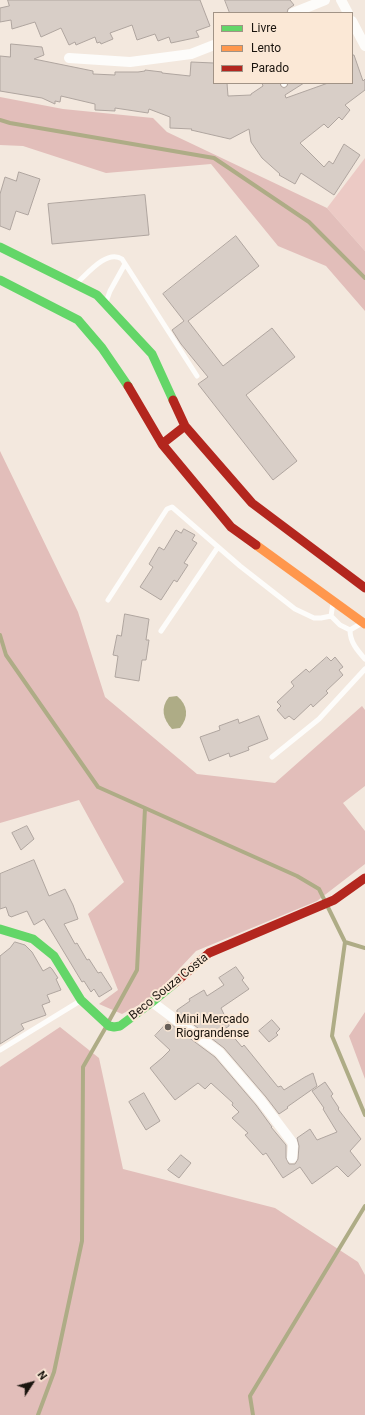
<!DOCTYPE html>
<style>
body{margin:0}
#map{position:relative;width:365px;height:1415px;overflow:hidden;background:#f3e8de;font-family:Roboto,sans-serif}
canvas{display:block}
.legend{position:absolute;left:213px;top:12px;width:140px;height:72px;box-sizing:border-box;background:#fbe8d6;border:1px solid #a19386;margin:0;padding:5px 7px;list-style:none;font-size:12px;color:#1a140e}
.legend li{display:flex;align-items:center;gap:8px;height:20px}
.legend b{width:20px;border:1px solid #a19386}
.north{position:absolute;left:12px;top:1363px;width:40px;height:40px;-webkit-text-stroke:3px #fbe8d6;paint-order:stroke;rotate:54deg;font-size:11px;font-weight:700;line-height:16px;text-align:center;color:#1a140e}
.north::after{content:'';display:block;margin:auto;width:14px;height:18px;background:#1a140e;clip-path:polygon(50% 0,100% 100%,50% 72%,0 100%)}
</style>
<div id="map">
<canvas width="365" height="1415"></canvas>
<ul class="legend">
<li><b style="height:5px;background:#63d668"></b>Livre</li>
<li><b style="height:5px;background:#ff974d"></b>Lento</li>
<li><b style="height:5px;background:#b3261e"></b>Parado</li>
</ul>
<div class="north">N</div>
</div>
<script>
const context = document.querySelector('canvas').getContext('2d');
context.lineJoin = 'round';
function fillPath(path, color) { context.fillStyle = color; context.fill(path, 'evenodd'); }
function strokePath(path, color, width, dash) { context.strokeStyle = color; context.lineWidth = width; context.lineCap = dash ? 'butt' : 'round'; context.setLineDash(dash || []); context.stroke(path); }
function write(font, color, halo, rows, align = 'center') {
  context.font = font + ' Roboto,sans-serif'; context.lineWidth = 4; context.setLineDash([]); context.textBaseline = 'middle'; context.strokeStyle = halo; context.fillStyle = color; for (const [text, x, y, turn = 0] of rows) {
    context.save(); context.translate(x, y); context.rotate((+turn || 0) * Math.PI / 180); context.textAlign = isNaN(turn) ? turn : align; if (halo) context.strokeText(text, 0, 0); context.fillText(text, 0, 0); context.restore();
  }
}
const green = new Path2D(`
 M 365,158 L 365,251 L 327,208 Z`);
const forest = new Path2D(`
 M 0,97 L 63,109 L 153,118 L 167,132 L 327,208 L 365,251 L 365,311 L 326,266 L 278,246 L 211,164 L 106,173 L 23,146 L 0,145 Z
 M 0,451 L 78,612 L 105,697 L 197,774 L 275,783 L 362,706 L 365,710 L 365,786 L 343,803 L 365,831 L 365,864 L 317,901 L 196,951 L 152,998 L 122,1014 L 99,1004 L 118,990 L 88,914 L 124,882 L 79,800 L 0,823 Z
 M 365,1012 L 365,1079 L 349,1036 Z
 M 60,1027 L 99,1058 L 123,1169 L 275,1208 L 358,1262 L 365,1275 L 365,1415 L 0,1415 L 0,1067 Z`);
const water = new Path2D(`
 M 177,696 C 188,705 189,717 180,728 L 172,729 C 163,719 160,708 169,697 Z`);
const stream = new Path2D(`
 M 0,120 L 10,123 L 214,158 L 309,222 L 365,278
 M 0,635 L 6,655 L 98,787 L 297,876 L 319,889 L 345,942 L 332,1036 L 365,1115
 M 345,942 L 365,948
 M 109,1021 L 137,970 L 145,808
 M 38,1415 L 54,1372 L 82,1241 L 83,1067 L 106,1027
 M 253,1415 L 250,1396 L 365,1206`);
const building = new Path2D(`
 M 8,0 L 200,0 L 210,26 L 196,31 L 199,37 L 171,43 L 169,37 L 158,41 L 155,34 L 137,40 L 132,25 L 110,33 L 113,39 L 101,44 L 100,42 L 97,43 L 95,37 L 76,45 L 75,42 L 69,45 L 61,28 L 41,37 L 35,22 L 12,29 L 11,20 L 0,22 L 0,8 L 9,6 Z
 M 225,0 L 290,0 L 294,5 L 288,9 L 287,13 L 230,13 Z
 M 11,44 L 42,47 L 44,55 L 34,59 L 93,71 L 93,74 L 115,75 L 115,72 L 138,72 L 145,71 L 145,70 L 162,72 L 162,73 L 190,76 L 191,62 L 214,63 L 214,83 L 227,83 L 228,96 L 251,95 L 251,94 L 263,86 L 262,83 L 280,83 L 281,86 L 284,88 L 287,86 L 288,83 L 304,83 L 285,95 L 286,98 L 328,83 L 352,83 L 352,55 L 354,55 L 363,81 L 365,79 L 365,90 L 345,105 L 350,110 L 342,120 L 339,117 L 328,128 L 324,124 L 300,143 L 324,167 L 329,161 L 333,164 L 344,144 L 360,155 L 334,195 L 301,173 L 295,184 L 279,175 L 280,174 L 262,158 L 251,142 L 249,129 L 230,139 L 191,130 L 192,129 L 170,128 L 170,117 L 149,109 L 148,113 L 115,108 L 115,111 L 95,110 L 95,104 L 61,96 L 60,102 L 55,101 L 55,104 L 42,98 L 0,91 L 0,56 L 10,57 Z
 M 19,172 L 40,179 L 28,215 L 16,211 L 10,230 L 0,226 L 0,194 L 5,177 L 16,181 Z
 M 145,195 L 149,235 L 52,244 L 48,204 Z
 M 236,236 L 259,266 L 188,321 L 223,366 L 272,328 L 295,357 L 246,395 L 297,461 L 273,480 L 198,384 L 208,377 L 181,344 L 172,330 L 184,321 L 163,294 Z
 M 184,529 L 195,535 L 192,540 L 197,543 L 184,563 L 188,565 L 177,582 L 174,580 L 161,600 L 140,587 L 153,567 L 149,564 L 159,547 L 164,550 L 176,530 L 181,533 Z
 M 125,614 L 149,619 L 146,640 L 149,640 L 146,660 L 142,660 L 139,681 L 115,677 L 118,656 L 113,655 L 117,635 L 121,636 Z
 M 327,657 L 331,661 L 335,657 L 343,667 L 339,670 L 343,675 L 326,691 L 328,693 L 313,707 L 311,704 L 294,720 L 289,716 L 285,719 L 277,710 L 281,706 L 277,702 L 294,686 L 291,682 L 306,669 L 309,672 Z
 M 259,716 L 268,739 L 248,747 L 249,750 L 230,757 L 229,753 L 209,761 L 200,737 L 220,730 L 219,726 L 238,719 L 239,723 Z
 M 27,826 L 34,839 L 21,850 L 12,833 Z
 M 34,860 L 49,896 L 65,889 L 73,905 L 78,919 L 64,924 L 75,944 L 77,943 L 87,960 L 89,959 L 98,973 L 101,972 L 112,989 L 99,997 L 94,989 L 91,992 L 84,981 L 82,982 L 44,919 L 34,925 L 27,911 L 11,917 L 10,916 L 9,916 L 6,907 L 0,909 L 0,874 Z
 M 15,942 L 25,945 L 32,952 L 43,971 L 50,967 L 52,969 L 58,978 L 56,979 L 61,990 L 47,995 L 50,1002 L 42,1005 L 46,1015 L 21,1024 L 24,1029 L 0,1044 L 0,956 L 10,948 Z
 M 236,967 L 244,978 L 242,980 L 249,989 L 221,1008 L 229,1025 L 229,1026 L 226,1028 L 242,1047 L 244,1045 L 278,1087 L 281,1086 L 284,1090 L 305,1077 L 313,1073 L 317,1086 L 287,1107 L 288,1108 L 279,1114 L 266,1097 L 224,1048 L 177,1012 L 177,1010 L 190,1001 L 189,999 L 204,990 L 207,996 L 224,985 L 219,978 Z
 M 272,1020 L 280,1029 L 276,1033 L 278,1035 L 269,1042 L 259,1031 Z
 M 168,1022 L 215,1057 L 256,1105 L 272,1127 L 271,1127 L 286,1145 L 286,1158 L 289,1164 L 295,1164 L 298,1159 L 299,1146 L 297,1138 L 310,1129 L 317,1140 L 337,1132 L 323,1109 L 324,1108 L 312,1091 L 325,1082 L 333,1094 L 331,1096 L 339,1108 L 338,1109 L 361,1139 L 350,1151 L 361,1165 L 348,1177 L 337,1166 L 312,1184 L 300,1167 L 283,1178 L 266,1153 L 263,1155 L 245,1135 L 248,1133 L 232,1118 L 239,1112 L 232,1105 L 233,1103 L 211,1083 L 205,1089 L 198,1083 L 175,1100 L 150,1068 L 162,1058 L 170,1050 L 155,1036 Z
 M 144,1093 L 160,1121 L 146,1130 L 129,1102 Z
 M 181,1155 L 191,1163 L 179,1178 L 168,1170 Z`);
const lane = new Path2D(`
 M 284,83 L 284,84
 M 76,284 C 87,274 107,249 122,259 L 197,376
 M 106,302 L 110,291 L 125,264
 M 108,600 L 167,509 L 172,507 L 240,566 L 295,609 L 314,618 L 321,618 L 331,616 L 333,603
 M 331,616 L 340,625 L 350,630
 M 362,623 L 350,630 C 350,642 357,650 365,659
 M 161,631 L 218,547
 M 272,757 L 319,719 L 365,669
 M 0,1050 L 80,1001`);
const street = new Path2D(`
 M 341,0 L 348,13
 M 293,13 L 325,0
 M 352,21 L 365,46
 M 69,58 L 130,62 L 191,54 L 214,45
 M 152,1002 L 219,1052 L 261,1101 L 292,1142 L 293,1146 L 292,1158`);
const fast = new Path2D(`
 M 0,247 L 97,295 L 152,354 L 173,400
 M 0,280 L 78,320 L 102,348 L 128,386
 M 0,929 L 33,939 L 54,956 L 81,1000 L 109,1026 L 114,1027 L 120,1026 L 152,1002 L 175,983`);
const slow = new Path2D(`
 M 256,545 L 365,624`);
const jam = new Path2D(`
 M 128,386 L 162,444 L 231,527 L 256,545
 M 173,400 L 185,426 L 252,503 L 365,588
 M 162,444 L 185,426
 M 175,983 L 209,953 L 334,900 L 365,878`);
const markers = [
 [168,1027,4,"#665e57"]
];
const streetNames = [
 ["Beco Souza Costa",169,987,-39]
];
const poiNames = [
 ["Mini Mercado",176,1020],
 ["Riograndense",176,1034]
];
fillPath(green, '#eccac5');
fillPath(forest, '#e2beba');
fillPath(water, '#aeac86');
strokePath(stream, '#aeac86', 4);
fillPath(building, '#d8cec7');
strokePath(building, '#afa59f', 1);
strokePath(lane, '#fdfcfa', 5);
strokePath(street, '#fdfcfa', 10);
strokePath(fast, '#63d668', 9);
strokePath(slow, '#ff974d', 9);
strokePath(jam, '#b3261e', 9);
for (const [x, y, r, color] of markers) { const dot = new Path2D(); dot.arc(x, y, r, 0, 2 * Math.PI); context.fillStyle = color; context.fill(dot); strokePath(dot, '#fbe8d6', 1.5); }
write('12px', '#1a140e', '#fbe8d6', streetNames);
write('12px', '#1a140e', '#fbe8d6', poiNames, 'left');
</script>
